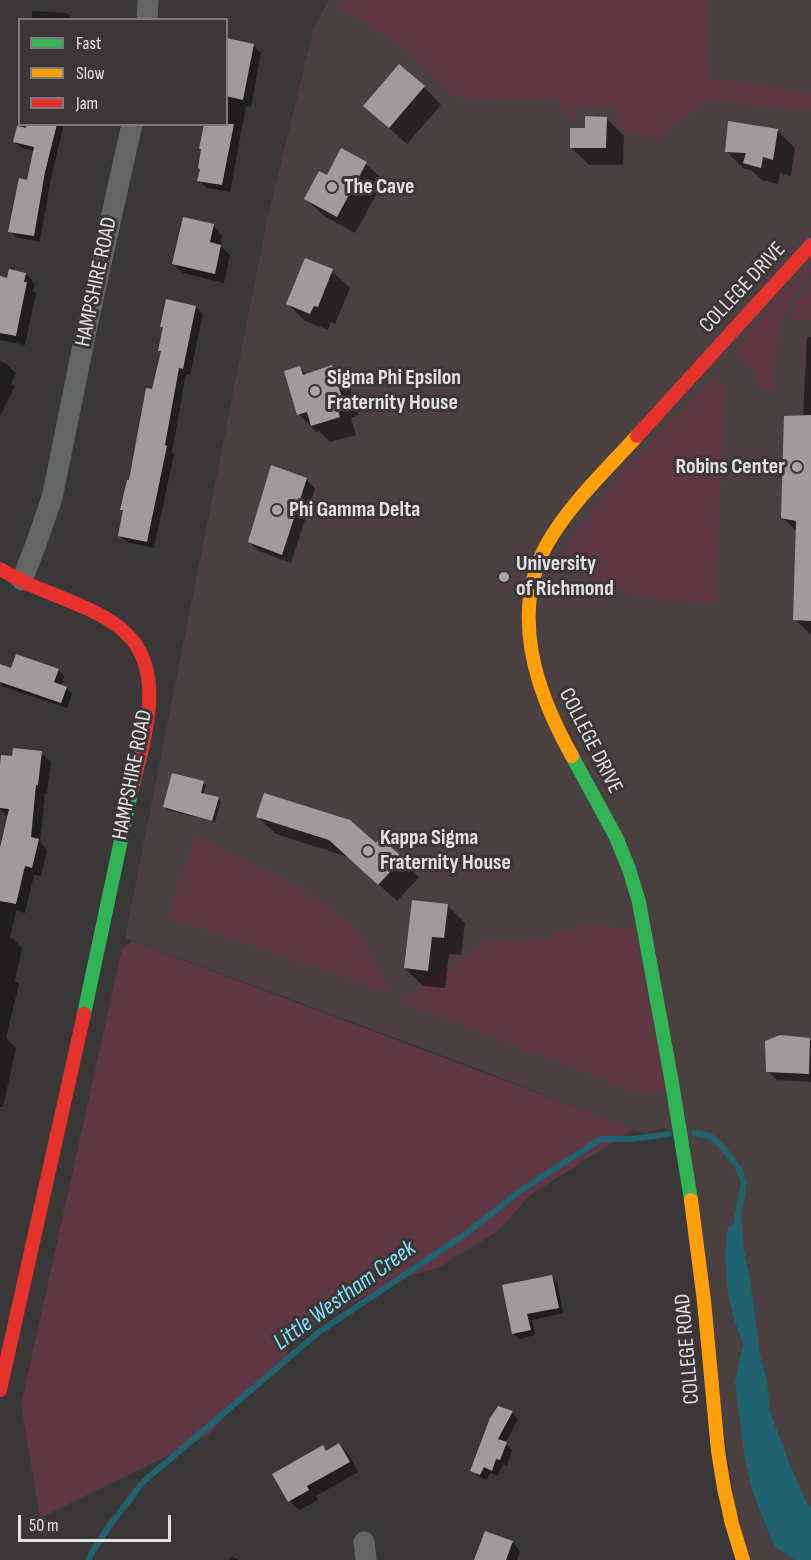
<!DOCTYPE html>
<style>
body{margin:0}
#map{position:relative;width:811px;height:1560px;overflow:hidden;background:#3a3738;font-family:"Sofia Sans Condensed",sans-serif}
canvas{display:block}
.legend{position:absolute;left:18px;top:18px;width:210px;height:108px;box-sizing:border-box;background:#3b3637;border:2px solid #7f7a7b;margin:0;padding:8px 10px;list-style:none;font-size:18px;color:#e4e1e2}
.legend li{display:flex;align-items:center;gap:12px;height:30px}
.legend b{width:30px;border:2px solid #7f7a7b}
.scale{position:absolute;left:18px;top:1515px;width:153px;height:27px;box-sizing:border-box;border:3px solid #e4e1e2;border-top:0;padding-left:8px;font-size:18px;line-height:21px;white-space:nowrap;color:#e4e1e2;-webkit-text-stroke:4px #3b3637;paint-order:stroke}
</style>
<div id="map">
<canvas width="811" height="1560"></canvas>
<ul class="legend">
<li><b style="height:8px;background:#30b455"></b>Fast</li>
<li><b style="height:8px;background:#ff9f0a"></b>Slow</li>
<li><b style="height:8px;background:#e5322d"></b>Jam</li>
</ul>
<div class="scale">50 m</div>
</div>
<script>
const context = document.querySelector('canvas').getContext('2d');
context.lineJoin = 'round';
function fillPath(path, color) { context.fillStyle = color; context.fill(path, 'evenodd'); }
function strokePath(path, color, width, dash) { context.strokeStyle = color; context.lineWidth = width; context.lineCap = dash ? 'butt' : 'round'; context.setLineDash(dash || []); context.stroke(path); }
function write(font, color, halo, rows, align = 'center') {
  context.font = font + ' "Sofia Sans Condensed",sans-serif'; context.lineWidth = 6; context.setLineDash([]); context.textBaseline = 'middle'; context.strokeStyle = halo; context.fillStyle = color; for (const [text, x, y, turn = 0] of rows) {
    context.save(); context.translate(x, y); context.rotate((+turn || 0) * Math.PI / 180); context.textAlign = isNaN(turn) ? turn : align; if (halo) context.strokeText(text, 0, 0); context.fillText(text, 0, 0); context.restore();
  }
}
const built = new Path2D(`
 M 329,0 L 811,0 L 811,1560 L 743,1560 L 680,1133 L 664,1128 L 643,1133 L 444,1056 L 125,938 L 268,216 L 314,27 Z`);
const green = new Path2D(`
 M 343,0 L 708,0 L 707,78 L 811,93 L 811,111 L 710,100 L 659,137 L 619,131 L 614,107 L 580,106 L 576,119 L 568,117 L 557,99 L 456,98 L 407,51 L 360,20 L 338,8 Z
 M 811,263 L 811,270 L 789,303 L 779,330 L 775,355 L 774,390 L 759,389 C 758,374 751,368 740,359 L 739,352 L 736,347 Z
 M 811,282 L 811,319 L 792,320 C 791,306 802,292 811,282 Z
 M 715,377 L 725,386 L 716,603 L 639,597 L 562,566 L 570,540 L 618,477 Z
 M 195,836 L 297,885 L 359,929 L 390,993 L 167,917 Z
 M 586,925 L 634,928 L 667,1092 L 643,1095 L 399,1001 L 486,941 L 535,939 L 550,937 Z
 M 132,941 L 634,1129 L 530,1195 L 498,1231 L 438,1268 L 392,1281 L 289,1340 L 286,1363 L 257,1382 L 207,1436 L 40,1518 L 21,1405 L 122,949 Z`);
const water = new Path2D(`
 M 741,1218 L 744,1250 L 750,1279 L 760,1355 L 767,1381 L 770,1412 L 791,1467 L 807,1504 L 811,1508 L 811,1560 L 795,1560 L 774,1546 L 752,1490 L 744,1454 L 735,1382 L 743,1344 L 733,1316 L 727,1287 L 725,1252 L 728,1227 Z`);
const shadow = new Path2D(`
 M 32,11 L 67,13 L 73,20 L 32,20 Z
 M 226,40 L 253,45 L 261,53 L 251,107 L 246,106 L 230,192 L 207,188 L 199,181 L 203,150 L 226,124 Z
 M 424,87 L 441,105 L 407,144 L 365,106 Z
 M 606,118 L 624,136 L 623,165 L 589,165 L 571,147 Z
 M 28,124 L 64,124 L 51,178 L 40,242 L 16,237 L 10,231 L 28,181 L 34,151 L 21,148 L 15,142 L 27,130 Z
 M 777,130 L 795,148 L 791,176 L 780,173 L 778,184 L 762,180 L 751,170 L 744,169 L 727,152 Z
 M 342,150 L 366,164 L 384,181 L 355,233 L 324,216 L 306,199 L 327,177 Z
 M 213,226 L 222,235 L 220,245 L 230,255 L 224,283 L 183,273 L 173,264 Z
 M 332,271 L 350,288 L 335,324 L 331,322 L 328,330 L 305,321 L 288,304 Z
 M 26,274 L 35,284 L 33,291 L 36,293 L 25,345 L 0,340 L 0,286 L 8,279 Z
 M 196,307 L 203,314 L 190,375 L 186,374 L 172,452 L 174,454 L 154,548 L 127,542 L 119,535 L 124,512 L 122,510 L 130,482 L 162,352 L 160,350 L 164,328 L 162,326 Z
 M 807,337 L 811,337 L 811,635 L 795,619 L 797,532 L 783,518 L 803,417 Z
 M 0,361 L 6,364 L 16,373 L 11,383 L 15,386 L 0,416 Z
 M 332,367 L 349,385 L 359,415 L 351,418 L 356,435 L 330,442 L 319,431 L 316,432 L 299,414 L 300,368 L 307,375 Z
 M 306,479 L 315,489 L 291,563 L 259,551 L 249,541 Z
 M 0,669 L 58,670 L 64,676 L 61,686 L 66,688 L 72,694 L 67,708 L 2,686 L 0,683 Z
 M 41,753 L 51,762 L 47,794 L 45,793 L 40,842 L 47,850 L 41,876 L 34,875 L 25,913 L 16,911 L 10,938 L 13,939 L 22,948 L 15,981 L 19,984 L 6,1038 L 16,1048 L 3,1107 L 0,1107 L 0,855 L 8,816 L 0,810 L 0,780 L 13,757 Z
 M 203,783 L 206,785 L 203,795 L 218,799 L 221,801 L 215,822 L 167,810 L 165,807 Z
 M 258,817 L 376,846 L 402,859 L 419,877 L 397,901 L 348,857 L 276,834 Z
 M 448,906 L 465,923 L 461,955 L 449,954 L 445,988 L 423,986 L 405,968 Z
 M 809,1039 L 811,1041 L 811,1082 L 777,1080 L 767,1071 Z
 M 551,1277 L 557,1282 L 563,1313 L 532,1320 L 535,1335 L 519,1339 L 513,1333 Z
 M 512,1413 L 518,1419 L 505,1443 L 512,1450 L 507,1466 L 503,1464 L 498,1476 L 490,1473 L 486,1480 L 478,1477 L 472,1470 Z
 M 339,1445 L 349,1455 L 358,1472 L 316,1496 L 318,1500 L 299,1510 L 290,1501 L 322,1447 L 327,1452 Z
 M 512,1542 L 520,1551 L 517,1560 L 476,1560 Z
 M 230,1556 L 239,1560 L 229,1560 Z`);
const stream = new Path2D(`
 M 694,1133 L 710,1136 L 721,1145 L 739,1169 L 744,1183 L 737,1220
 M 89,1560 L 90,1556 L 107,1529 L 143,1482 L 319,1332 L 467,1233 L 520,1191 L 601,1139 L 631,1139 L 669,1134`);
const building = new Path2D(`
 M 226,38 L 254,44 L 243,100 L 226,96 Z
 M 399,64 L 425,86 L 389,128 L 363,106 Z
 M 585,116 L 607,117 L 606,148 L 570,148 L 570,128 L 585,128 Z
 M 728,121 L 778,129 L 773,160 L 763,157 L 761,168 L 743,163 L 746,153 L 725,152 Z
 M 27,124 L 57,124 L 45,172 L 34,236 L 8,232 L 19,178 L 27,180 L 34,147 L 13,142 L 17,126 L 26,128 Z
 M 204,124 L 234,124 L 222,185 L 197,181 L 200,169 L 198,168 L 201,149 L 199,149 Z
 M 341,148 L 367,162 L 337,217 L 304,199 L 319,171 L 327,175 Z
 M 183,217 L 214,224 L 210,242 L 221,245 L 215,274 L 172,264 Z
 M 305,258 L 333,269 L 318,307 L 314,306 L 310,314 L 286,304 Z
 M 9,269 L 26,273 L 24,282 L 27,282 L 16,336 L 0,333 L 0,276 L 7,278 Z
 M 166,299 L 196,306 L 183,369 L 179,368 L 165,445 L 167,446 L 147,542 L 118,536 L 123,510 L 120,510 L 127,480 L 129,480 L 146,388 L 152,389 L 161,351 L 158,351 L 163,327 L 160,327 Z
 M 332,365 L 342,398 L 335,400 L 340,417 L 311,426 L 307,412 L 297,415 L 284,371 L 300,366 L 303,375 Z
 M 811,415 L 811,621 L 793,620 L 796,521 L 781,518 L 784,416 Z
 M 271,465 L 307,478 L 282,555 L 248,542 Z
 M 16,654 L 59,669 L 54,682 L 67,687 L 61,703 L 0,682 L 0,664 L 11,668 Z
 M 13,748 L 42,751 L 38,785 L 36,785 L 31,837 L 39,839 L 32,868 L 25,866 L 16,904 L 0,901 L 0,848 L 9,809 L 0,808 L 0,766 L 1,755 L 12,756 Z
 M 172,773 L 204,781 L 201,793 L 219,797 L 212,821 L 163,807 Z
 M 264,793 L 350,820 L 376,843 L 381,838 L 403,858 L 378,885 L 329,840 L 256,817 Z
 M 412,900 L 448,904 L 444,938 L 432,937 L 428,971 L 404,968 Z
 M 780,1035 L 810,1038 L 809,1074 L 766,1072 L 765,1041 Z
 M 552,1275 L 559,1308 L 527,1314 L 531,1330 L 512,1334 L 502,1285 Z
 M 498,1406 L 513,1411 L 498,1439 L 507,1442 L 500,1460 L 496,1459 L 492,1471 L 484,1467 L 480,1475 L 470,1471 L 490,1418 Z
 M 339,1443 L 350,1462 L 307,1486 L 309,1490 L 288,1502 L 272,1474 L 323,1445 L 326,1451 Z
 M 485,1531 L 513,1541 L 506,1560 L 474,1560 Z`);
const street = new Path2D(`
 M 147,20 L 148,0
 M 22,580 L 36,544 L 52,498 L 87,326 L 132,124
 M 364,1542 L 366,1560`);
const fast = new Path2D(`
 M 572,756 L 616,837 L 629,869 L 639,902 L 672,1083 L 691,1200
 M 84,1014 L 131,793`);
const slow = new Path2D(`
 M 572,756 C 536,692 509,614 547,544 C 570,504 606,470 637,436
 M 691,1200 L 704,1301 L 718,1451 L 724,1488 L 732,1524 L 743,1560`);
const jam = new Path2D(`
 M 637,436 L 811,245
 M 0,569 C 15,577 29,585 45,591 C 103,615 154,629 149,704 C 147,734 138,764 131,793
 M 0,1390 L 84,1014`);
const markers = [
 [332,187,6,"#a8a6a6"],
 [315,391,6,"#a8a6a6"],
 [797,467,6,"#a8a6a6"],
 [277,510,6,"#a8a6a6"],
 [504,577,6,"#a8a6a6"],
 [368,851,6,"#a8a6a6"]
];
const poiNames = [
 ["The Cave",344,187],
 ["Sigma Phi Epsilon",327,378],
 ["Fraternity House",327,403],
 ["Robins Center",785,467,"right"],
 ["Phi Gamma Delta",289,510],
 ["University",516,564],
 ["of Richmond",516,589],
 ["Kappa Sigma",380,838],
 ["Fraternity House",380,863]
];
const streetNames = [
 ["HAMPSHIRE ROAD",97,282,-78],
 ["COLLEGE DRIVE",743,288,-47],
 ["COLLEGE DRIVE",590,741,63],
 ["HAMPSHIRE ROAD",133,775,-79],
 ["COLLEGE ROAD",688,1349,-95]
];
const waterNames = [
 ["Little Westham Creek",345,1296,-36]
];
fillPath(built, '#4a4042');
fillPath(green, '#5f3742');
fillPath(water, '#206270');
fillPath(shadow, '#0007');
strokePath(stream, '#206270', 6);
fillPath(building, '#a19a9c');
strokePath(street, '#646565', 21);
strokePath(fast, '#30b455', 14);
strokePath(slow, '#ff9f0a', 14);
strokePath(jam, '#e5322d', 14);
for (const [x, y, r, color] of markers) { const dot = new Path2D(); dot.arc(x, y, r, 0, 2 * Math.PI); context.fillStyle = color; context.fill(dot); strokePath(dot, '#3b3637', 2); }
write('bold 22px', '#e4e1e2', '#3b3637', poiNames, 'left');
write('22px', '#e4e1e2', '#3b3637', streetNames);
write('italic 24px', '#7be4fc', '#3b3637', waterNames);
</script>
